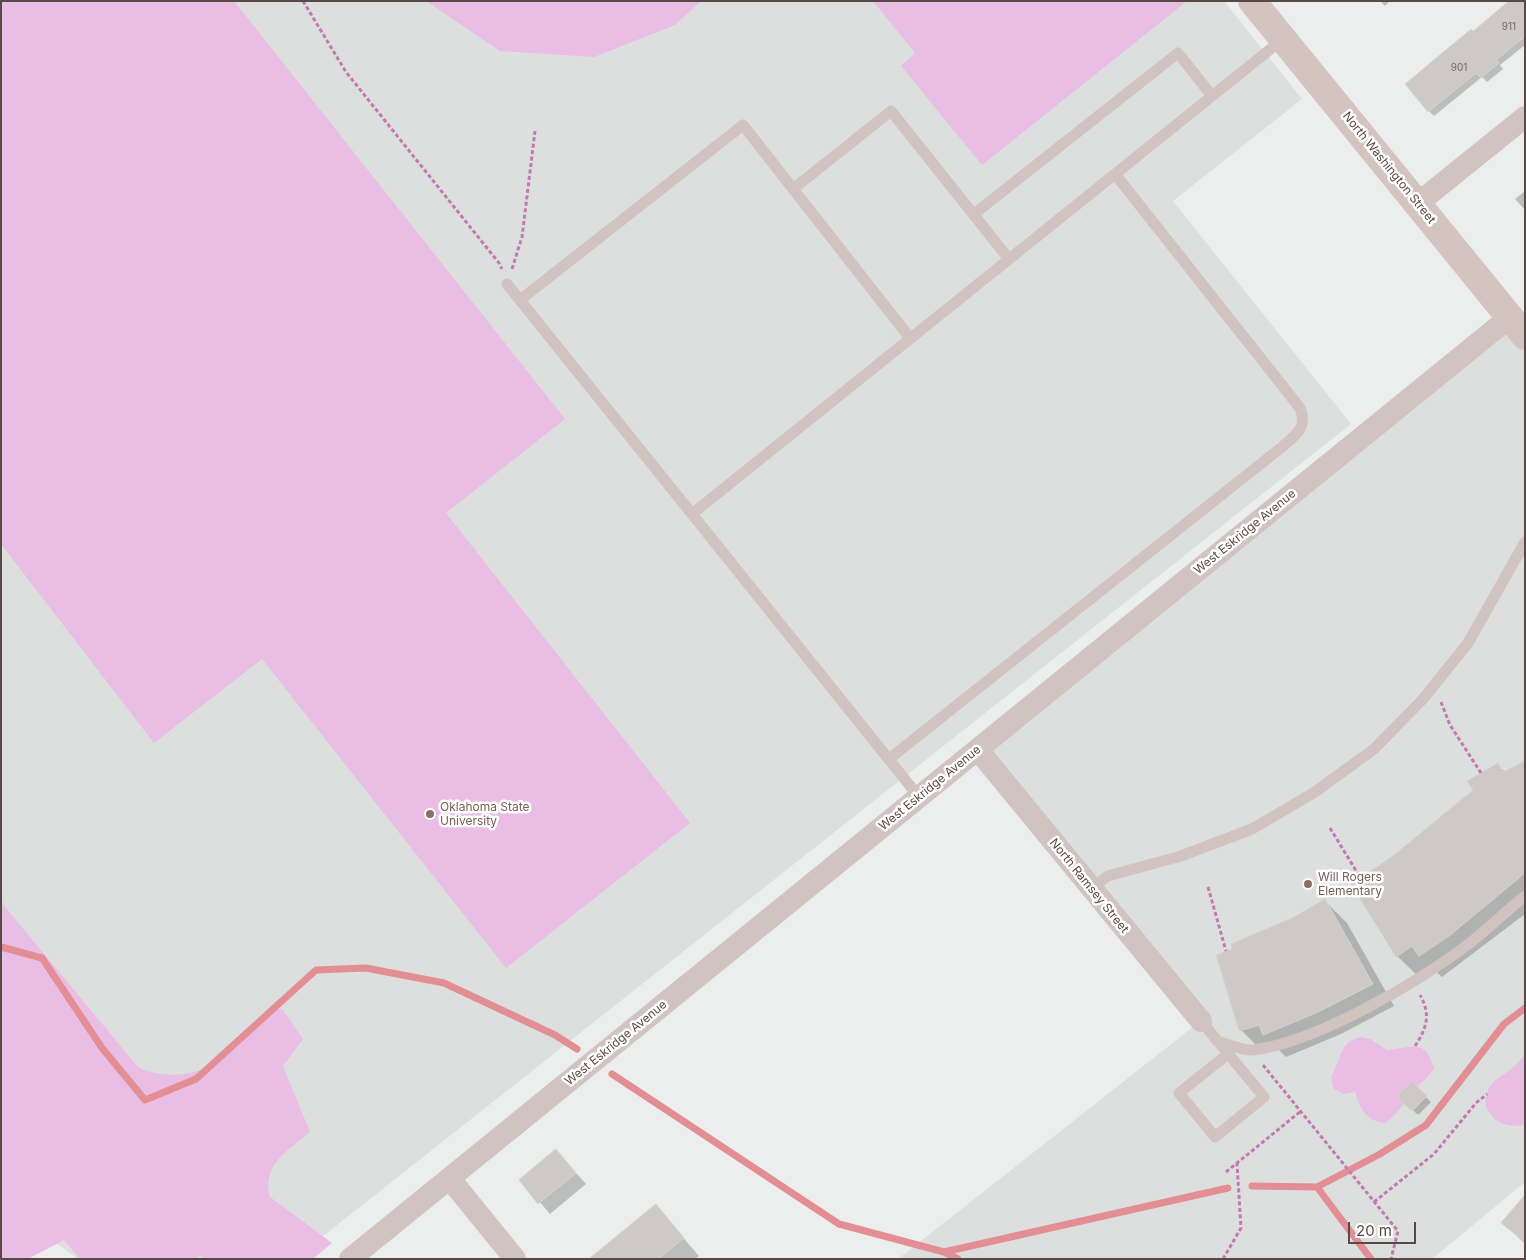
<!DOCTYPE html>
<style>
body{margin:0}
#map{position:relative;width:1526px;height:1260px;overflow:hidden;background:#eceeee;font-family:Inter,sans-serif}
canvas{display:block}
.frame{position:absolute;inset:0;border:2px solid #574946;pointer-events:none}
.scale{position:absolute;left:1348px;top:1222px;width:68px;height:22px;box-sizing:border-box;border:2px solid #574946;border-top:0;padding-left:6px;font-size:15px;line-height:18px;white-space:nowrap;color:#574946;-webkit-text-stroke:4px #fff;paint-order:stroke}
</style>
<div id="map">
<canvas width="1526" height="1260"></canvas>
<div class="frame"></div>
<div class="scale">20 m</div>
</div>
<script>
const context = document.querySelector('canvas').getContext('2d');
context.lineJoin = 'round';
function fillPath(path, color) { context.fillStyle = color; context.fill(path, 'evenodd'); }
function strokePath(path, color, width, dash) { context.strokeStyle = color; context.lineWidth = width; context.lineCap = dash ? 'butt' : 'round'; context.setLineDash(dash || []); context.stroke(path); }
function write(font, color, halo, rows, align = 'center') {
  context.font = font + ' Inter,sans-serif'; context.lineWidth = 5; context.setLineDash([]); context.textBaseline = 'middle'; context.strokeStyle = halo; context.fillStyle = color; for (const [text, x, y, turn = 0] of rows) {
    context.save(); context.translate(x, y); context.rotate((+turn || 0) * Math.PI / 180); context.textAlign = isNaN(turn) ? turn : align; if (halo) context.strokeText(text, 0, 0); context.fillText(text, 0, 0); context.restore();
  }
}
const education = new Path2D(`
 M 1,1 L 1224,1 L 1302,99 L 1173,201 L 1351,424 L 294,1259 L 78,1259 L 1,1203 Z
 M 1510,319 L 1525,338 L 1525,1182 L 1432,1259 L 898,1259 L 1203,1019 L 981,750 Z`);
const green = new Path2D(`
 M 1,1 L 234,1 L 565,419 L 446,513 L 690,823 L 506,968 L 262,659 L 154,743 L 1,544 Z
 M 426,1 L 701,1 L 675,25 L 594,57 L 500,51 Z
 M 873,1 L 1187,1 L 982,165 L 901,66 L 915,53 Z
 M 1,902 L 138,1067 C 160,1078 189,1077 210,1066 L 269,1009 L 282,1009 L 303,1039 L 283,1066 L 310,1132 C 289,1150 261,1165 270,1197 L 332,1243 L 313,1259 L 204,1259 L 201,1255 L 195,1259 L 80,1259 L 64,1240 L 28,1259 L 1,1259 Z
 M 1360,1037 L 1370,1039 L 1387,1050 C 1411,1048 1425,1037 1434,1068 C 1428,1079 1423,1080 1415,1089 C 1405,1101 1398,1114 1385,1123 C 1366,1121 1360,1109 1355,1092 L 1343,1094 L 1333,1088 L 1331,1077 C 1341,1061 1339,1042 1360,1037 Z
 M 1525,1053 L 1525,1124 C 1503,1132 1476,1112 1489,1088 C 1496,1075 1516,1071 1525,1053 Z`);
const shadow = new Path2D(`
 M 1380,1 L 1390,1 L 1385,6 Z
 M 1525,1 L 1525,45 L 1500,65 L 1503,69 L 1487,82 L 1482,77 L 1434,116 L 1429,111 L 1473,32 Z
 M 1525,191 L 1525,210 L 1515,199 Z
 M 1525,763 L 1525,914 L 1442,977 L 1433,969 L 1420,978 L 1397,956 L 1422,836 L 1475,791 L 1497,765 L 1505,772 Z
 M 1325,901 L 1347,923 L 1394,1006 L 1341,1034 L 1286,1057 L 1277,1048 L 1263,1052 L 1241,1030 L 1234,950 Z
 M 1412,1084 L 1431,1102 L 1418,1115 L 1399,1097 Z
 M 556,1151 L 586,1184 L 550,1214 L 521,1180 Z
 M 1525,1197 L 1525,1244 L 1503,1223 Z
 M 656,1206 L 699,1256 L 695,1259 L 591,1259 Z`);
const stream = new Path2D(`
 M 1,947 L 42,958 L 102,1048 L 145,1100 L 196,1079 L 316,970 L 366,968 L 444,983 L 555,1035 L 577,1049
 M 612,1074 L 839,1224 L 944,1252 L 958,1259
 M 1252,1186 L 1317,1187 L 1371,1259
 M 1317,1187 L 1380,1154 L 1426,1125 L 1504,1024 L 1525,1008
 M 944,1252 L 1228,1188`);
const building = new Path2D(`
 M 1509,1 L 1525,1 L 1525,36 L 1496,60 L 1499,63 L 1481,78 L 1476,73 L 1428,112 L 1405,84 L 1471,29 L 1473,31 Z
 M 1525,761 L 1525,873 L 1449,936 L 1419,956 L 1412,946 L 1396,957 L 1351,884 L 1393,856 L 1473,790 L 1467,781 L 1498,763 L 1502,772 Z
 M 1325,899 L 1373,984 L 1318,1012 L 1263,1035 L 1259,1025 L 1239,1031 L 1216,955 L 1232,949 L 1231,944 L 1294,917 Z
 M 1412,1082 L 1427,1096 L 1412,1111 L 1397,1097 Z
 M 556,1149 L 576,1173 L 538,1204 L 519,1180 Z
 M 1525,1195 L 1525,1242 L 1501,1223 Z
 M 656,1204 L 684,1238 L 658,1259 L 589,1259 Z`);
const path = new Path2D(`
 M 303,1 L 346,72 L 499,263 L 502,269
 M 512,269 L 522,237 L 535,131
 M 1441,702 L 1450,725 L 1481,773
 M 1330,828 L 1363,882
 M 1208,887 L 1226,951
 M 1415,1046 C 1427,1028 1431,1014 1420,995
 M 1263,1065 L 1398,1231 L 1391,1259
 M 1226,1172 L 1301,1111
 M 1374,1202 L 1434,1154 L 1476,1103 L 1487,1094
 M 1223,1259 L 1241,1228 L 1237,1164`);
const lane = new Path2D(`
 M 793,189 L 891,111 L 1009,259
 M 974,214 L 1178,53 L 1212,96
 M 507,284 L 692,514
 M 520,300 L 743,125 L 910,338
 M 889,759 L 1282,447 C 1296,435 1308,427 1300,408 L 1115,174
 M 919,797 L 692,514 L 1283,39
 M 1091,889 L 1108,876 L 1181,856 L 1252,829 L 1315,792 L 1374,749 L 1423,699 L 1468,643 L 1525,542
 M 1201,1021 L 1264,1097 L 1215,1137 L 1179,1093 L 1228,1054
 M 1217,1041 C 1227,1044 1243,1051 1253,1050 C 1317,1042 1419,982 1470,943 C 1489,928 1506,911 1525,896`);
const street = new Path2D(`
 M 1417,204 L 1525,117
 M 978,750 L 1201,1021
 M 450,1179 L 515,1259
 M 350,1259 L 1510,317`);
const secondary = new Path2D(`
 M 1252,1 L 1525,336`);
const markers = [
 [430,814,5,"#8d6e63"],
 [1308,884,5,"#8d6e63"]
];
const numberNames = [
 ["911",1509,27],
 ["901",1459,68]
];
const streetNames = [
 ["North Washington Street",1389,168,51],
 ["West Eskridge Avenue",1245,532,-39],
 ["West Eskridge Avenue",930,788,-39],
 ["North Ramsey Street",1089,886,51],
 ["West Eskridge Avenue",616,1043,-39]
];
const educationNames = [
 ["Oklahoma State",440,807],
 ["University",440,821],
 ["Will Rogers",1318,877],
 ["Elementary",1318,891]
];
fillPath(education, '#dddfde');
fillPath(green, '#e9bde4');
fillPath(shadow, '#0003');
strokePath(stream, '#e28e94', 7);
fillPath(building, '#cec9c7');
strokePath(building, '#d7d3d0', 1);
strokePath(path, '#c379b2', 3, [4, 2.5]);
strokePath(lane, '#d0c3c0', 11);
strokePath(street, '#d0c3c0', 22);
strokePath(secondary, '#d3c4c0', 28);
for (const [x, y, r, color] of markers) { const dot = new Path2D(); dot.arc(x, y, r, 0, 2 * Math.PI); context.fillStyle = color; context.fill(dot); strokePath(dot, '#fff', 2); }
write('10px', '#756966', null, numberNames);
write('12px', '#574946', '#fff', streetNames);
write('12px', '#785e54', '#fff', educationNames, 'left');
</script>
